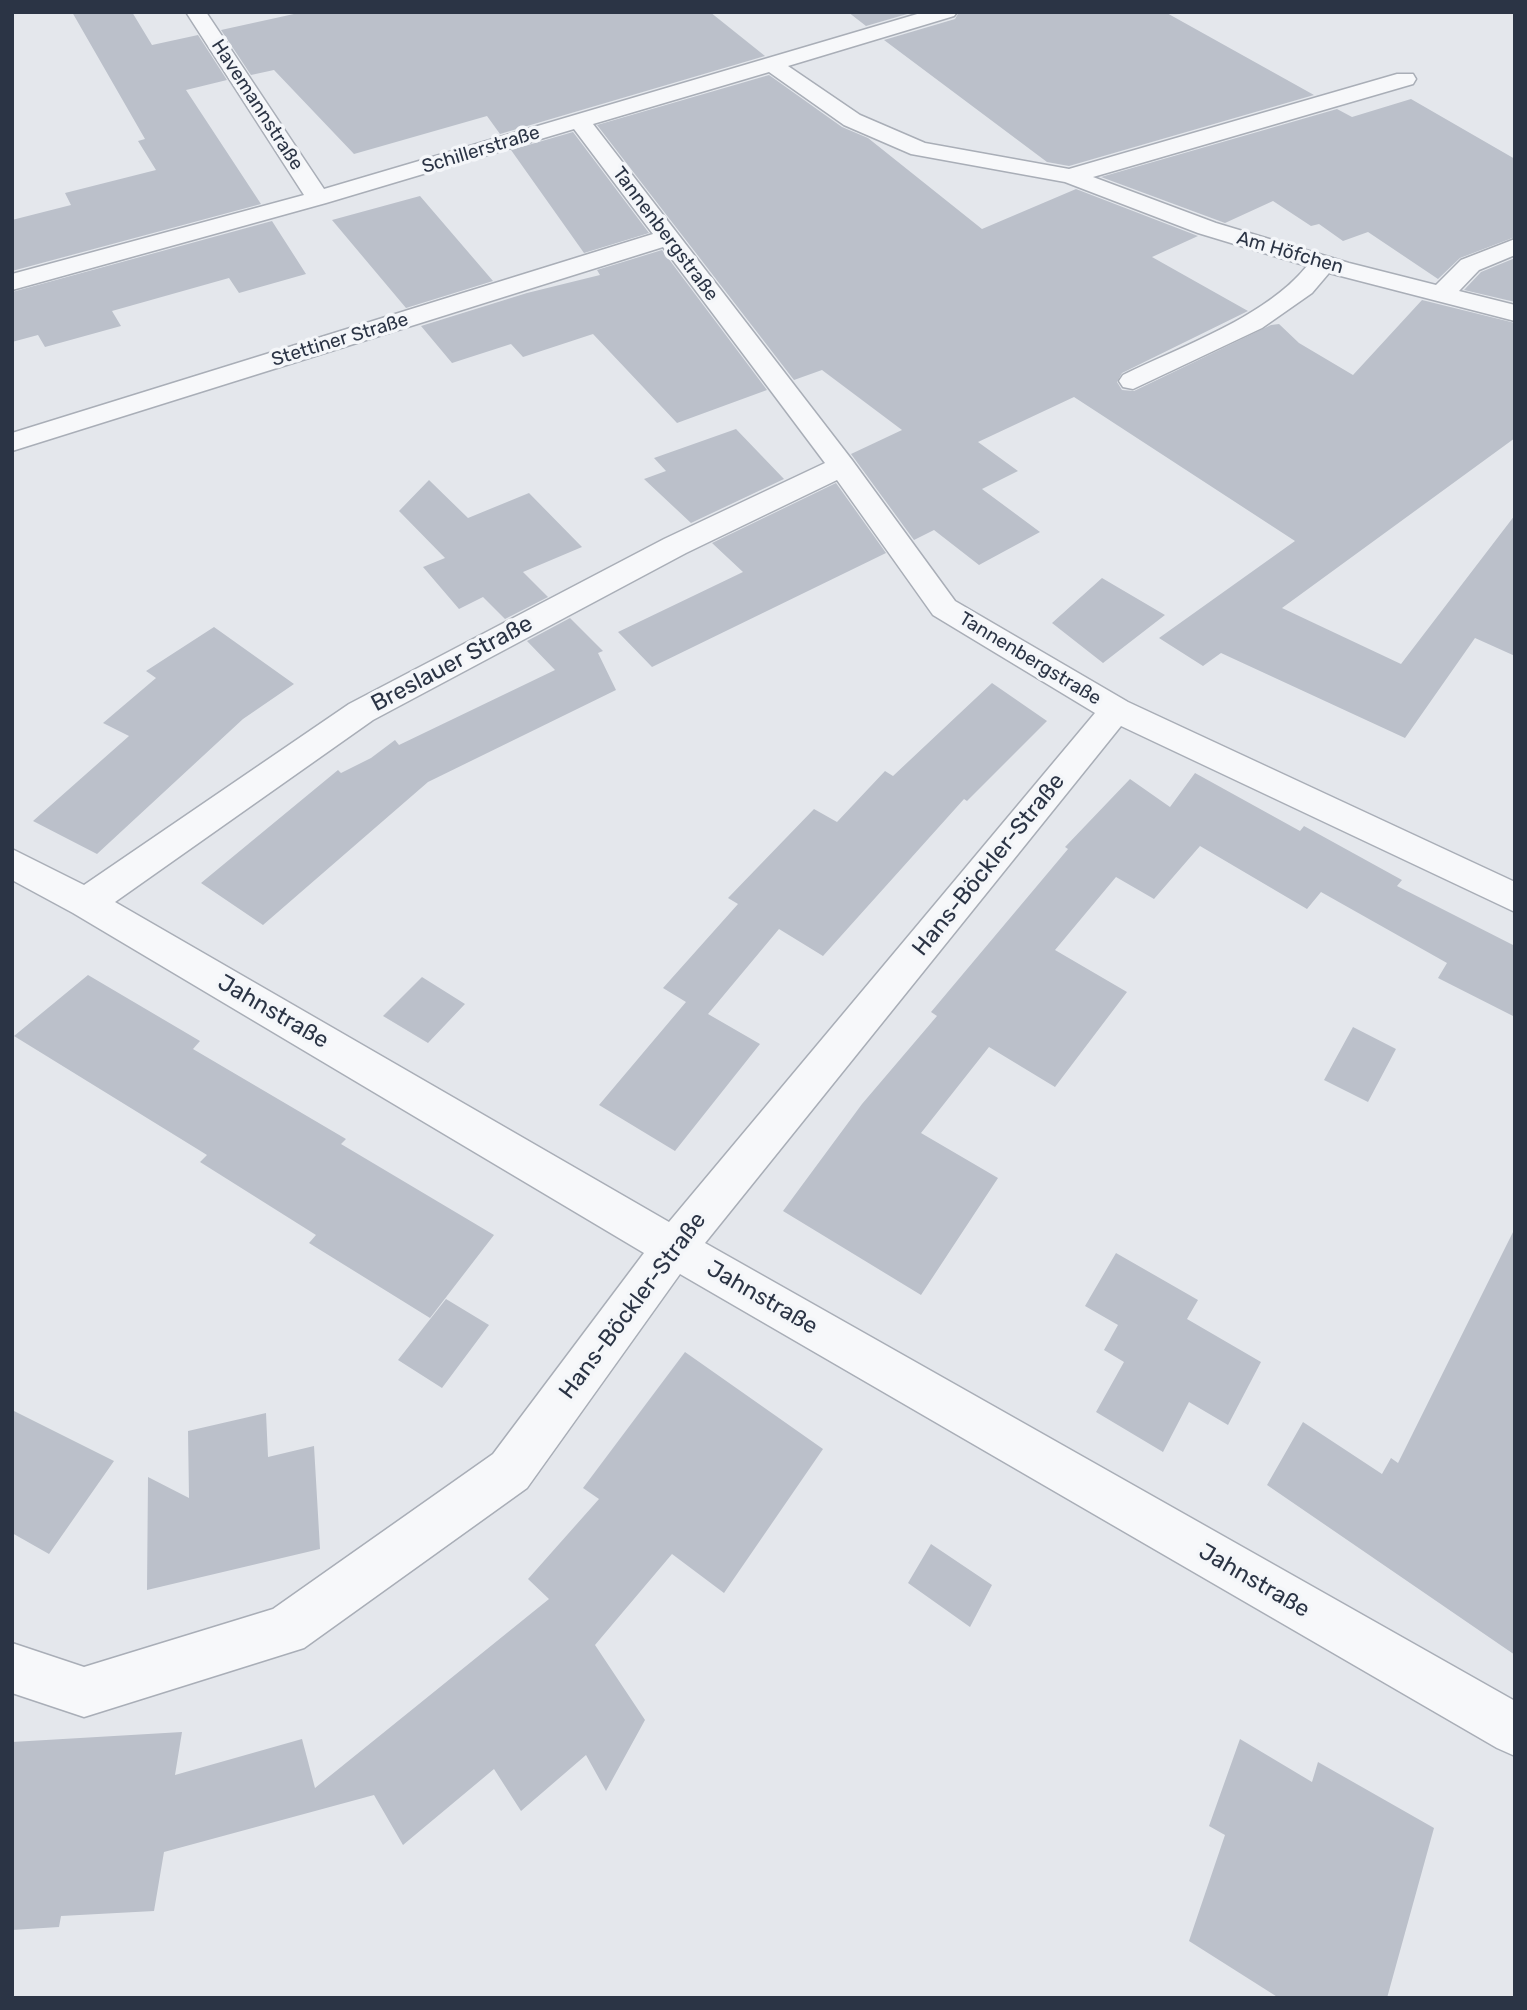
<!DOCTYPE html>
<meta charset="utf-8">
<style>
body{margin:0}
#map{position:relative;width:1527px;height:2010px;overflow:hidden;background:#e4e7ec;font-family:Rubik,sans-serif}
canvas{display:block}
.frame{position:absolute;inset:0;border:14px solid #2b3445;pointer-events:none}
</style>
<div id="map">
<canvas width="1527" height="2010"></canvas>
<div class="frame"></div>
</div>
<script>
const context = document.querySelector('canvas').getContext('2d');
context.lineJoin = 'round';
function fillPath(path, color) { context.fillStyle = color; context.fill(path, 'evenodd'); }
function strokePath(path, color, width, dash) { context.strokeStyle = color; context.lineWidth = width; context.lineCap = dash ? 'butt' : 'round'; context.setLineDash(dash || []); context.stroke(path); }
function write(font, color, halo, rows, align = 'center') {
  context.font = font + ' Rubik,sans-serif'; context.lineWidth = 7; context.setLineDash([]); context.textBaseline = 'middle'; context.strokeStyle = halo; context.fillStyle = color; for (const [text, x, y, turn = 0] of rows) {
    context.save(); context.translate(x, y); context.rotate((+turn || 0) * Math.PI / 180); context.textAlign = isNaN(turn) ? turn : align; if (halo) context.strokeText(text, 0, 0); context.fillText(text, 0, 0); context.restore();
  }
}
const building = new Path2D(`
 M 72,12 L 132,12 L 152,45 L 198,35 L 227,80 L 186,90 L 261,204 L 12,271 L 12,220 L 71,205 L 65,193 L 156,170 L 138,141 L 145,139 Z
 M 303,12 L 710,12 L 765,56 L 500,134 L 487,116 L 354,154 L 274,70 L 251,75 L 221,30 Z
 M 848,12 L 914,12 L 866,26 Z
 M 959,12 L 1165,12 L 1314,95 L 1069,166 L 1047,162 L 884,40 L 955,19 Z
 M 769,75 L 842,127 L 868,138 L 982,229 L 1076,189 L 1198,236 L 1152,257 L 1248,311 L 1122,373 L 1117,382 L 1122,390 L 1134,391 L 1271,325 L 1279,324 L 1299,343 L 1353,375 L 1422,300 L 1515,323 L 1515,438 L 1282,608 L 1401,664 L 1515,515 L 1515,656 L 1475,638 L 1405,738 L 1221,653 L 1203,666 L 1159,638 L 1295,541 L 1074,397 L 978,442 L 1018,471 L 982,489 L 1040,532 L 979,565 L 934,530 L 914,540 L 851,454 L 902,430 L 822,370 L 794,380 L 597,125 Z
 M 1411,99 L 1515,159 L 1515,237 L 1460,258 L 1438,279 L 1368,232 L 1343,241 L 1319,224 L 1311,226 L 1273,201 L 1225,223 L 1101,177 L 1337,109 L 1352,117 Z
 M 573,132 L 649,233 L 584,253 L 511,150 Z
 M 420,196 L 493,281 L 406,308 L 332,220 Z
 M 272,221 L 306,274 L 239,293 L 229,278 L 112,311 L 121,326 L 45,347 L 38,335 L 12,342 L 12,292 Z
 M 662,250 L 767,390 L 677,423 L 593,334 L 523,357 L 511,344 L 452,363 L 421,326 L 527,293 L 600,275 L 597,270 Z
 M 1515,258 L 1515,302 L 1464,290 L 1481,272 Z
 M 736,429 L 784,479 L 691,523 L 644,479 L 666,471 L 654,458 Z
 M 429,480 L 468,518 L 529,493 L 582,547 L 523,572 L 548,597 L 505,619 L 483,597 L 459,609 L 423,567 L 445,558 L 399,511 Z
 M 836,483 L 886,553 L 652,667 L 618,632 L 743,572 L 712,543 Z
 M 1102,578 L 1165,615 L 1103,663 L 1052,623 Z
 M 570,618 L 603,651 L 598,653 L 616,690 L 428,782 L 263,925 L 201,883 L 338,770 L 341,773 L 371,758 L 395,740 L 399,745 L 555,670 L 527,641 Z
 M 214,627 L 294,684 L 243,719 L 97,854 L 33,821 L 129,736 L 103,723 L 156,678 L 146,671 Z
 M 992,683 L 1047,721 L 967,801 L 964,799 L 823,956 L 779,929 L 708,1014 L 760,1044 L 675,1151 L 599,1105 L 686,1002 L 663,988 L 738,904 L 728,898 L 814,809 L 837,822 L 885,771 L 893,776 Z
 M 1195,773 L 1300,831 L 1304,826 L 1402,880 L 1397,886 L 1515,946 L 1515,1017 L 1438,978 L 1447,963 L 1321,892 L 1307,909 L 1200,846 L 1154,899 L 1116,877 L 1055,950 L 1127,992 L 1055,1087 L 989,1047 L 921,1133 L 998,1178 L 921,1295 L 783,1211 L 862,1104 L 937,1016 L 931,1012 L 1068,849 L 1065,847 L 1130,779 L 1170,807 Z
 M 88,975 L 200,1041 L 193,1049 L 346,1139 L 341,1144 L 494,1235 L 430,1318 L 309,1243 L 316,1235 L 200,1162 L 207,1155 L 14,1036 Z
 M 422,977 L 465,1004 L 428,1043 L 383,1016 Z
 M 1353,1027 L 1396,1049 L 1368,1102 L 1324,1080 Z
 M 1515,1228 L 1515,1655 L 1267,1485 L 1303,1422 L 1382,1474 L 1391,1458 L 1398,1463 Z
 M 1116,1253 L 1198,1300 L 1187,1319 L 1261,1362 L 1228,1425 L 1189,1402 L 1163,1452 L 1096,1412 L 1124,1362 L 1104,1350 L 1118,1325 L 1085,1306 Z
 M 446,1299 L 489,1325 L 442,1388 L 398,1360 Z
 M 685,1352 L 823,1449 L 724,1593 L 672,1554 L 595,1645 L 645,1720 L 606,1791 L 586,1755 L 521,1811 L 494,1769 L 403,1845 L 374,1795 L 164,1852 L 154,1911 L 61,1916 L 59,1927 L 12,1930 L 12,1742 L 182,1732 L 175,1775 L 302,1739 L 315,1788 L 549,1599 L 528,1579 L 599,1499 L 583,1488 Z
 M 12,1410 L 114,1461 L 49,1554 L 12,1533 Z
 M 266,1413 L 268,1457 L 314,1446 L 320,1549 L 147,1590 L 148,1477 L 189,1498 L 188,1431 Z
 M 931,1544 L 992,1585 L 970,1627 L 908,1583 Z
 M 1240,1739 L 1312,1782 L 1318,1762 L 1434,1828 L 1387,1998 L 1279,1998 L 1189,1941 L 1225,1835 L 1209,1826 Z`);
const minor = new Path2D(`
 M 186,12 L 206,12 L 324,189 L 924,12 L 957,12 L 954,16 L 788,66 L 860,115 L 925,143 L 1069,169 L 1397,74 L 1413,74 L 1416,79 L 1413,84 L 1093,177 L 1216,223 L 1349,263 L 1436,285 L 1461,260 L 1515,239 L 1515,255 L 1479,270 L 1459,291 L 1515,305 L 1515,321 L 1329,273 L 1312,293 L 1262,328 L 1133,389 L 1123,387 L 1119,381 L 1123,375 C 1182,346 1266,317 1307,266 L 1198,233 L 1065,182 L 911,154 L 844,125 L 769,72 L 593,124 L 852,460 L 955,601 L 1128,702 L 1515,882 L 1515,912 L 1121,726 L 705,1243 L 1515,1701 L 1515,1756 L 1497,1748 L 680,1274 L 527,1488 L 304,1648 L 84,1717 L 12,1693 L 12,1643 L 84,1667 L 273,1609 L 493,1454 L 644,1253 L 73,913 L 12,880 L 12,849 L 84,885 L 349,704 L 664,539 L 825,463 L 663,247 L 12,451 L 12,433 L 653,234 L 574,129 L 326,203 L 12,290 L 12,274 L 304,195 ZM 837,480 L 933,615 L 1095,713 L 669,1222 L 115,902 L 373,720 L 686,553 Z`);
const farStreetnames = [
 ["Havemannstraße",257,105,57],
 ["Schillerstraße",481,150,-17],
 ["Tannenbergstraße",665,234,53],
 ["Am Höfchen",1290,253,16],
 ["Stettiner Straße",340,340,-17],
 ["Tannenbergstraße",1030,659,31]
];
const streetNames = [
 ["Breslauer Straße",452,664,-28],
 ["Hans-Böckler-Straße",989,865,-51],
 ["Jahnstraße",273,1012,30],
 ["Jahnstraße",762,1298,30],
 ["Hans-Böckler-Straße",633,1306,-53],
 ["Jahnstraße",1254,1581,30]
];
fillPath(building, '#bbc0ca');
strokePath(minor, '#a9aeb7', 3);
fillPath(minor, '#f7f8fa');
write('19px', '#2b3445', '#f4f6f9', farStreetnames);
write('23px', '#2b3445', '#f4f6f9', streetNames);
</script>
